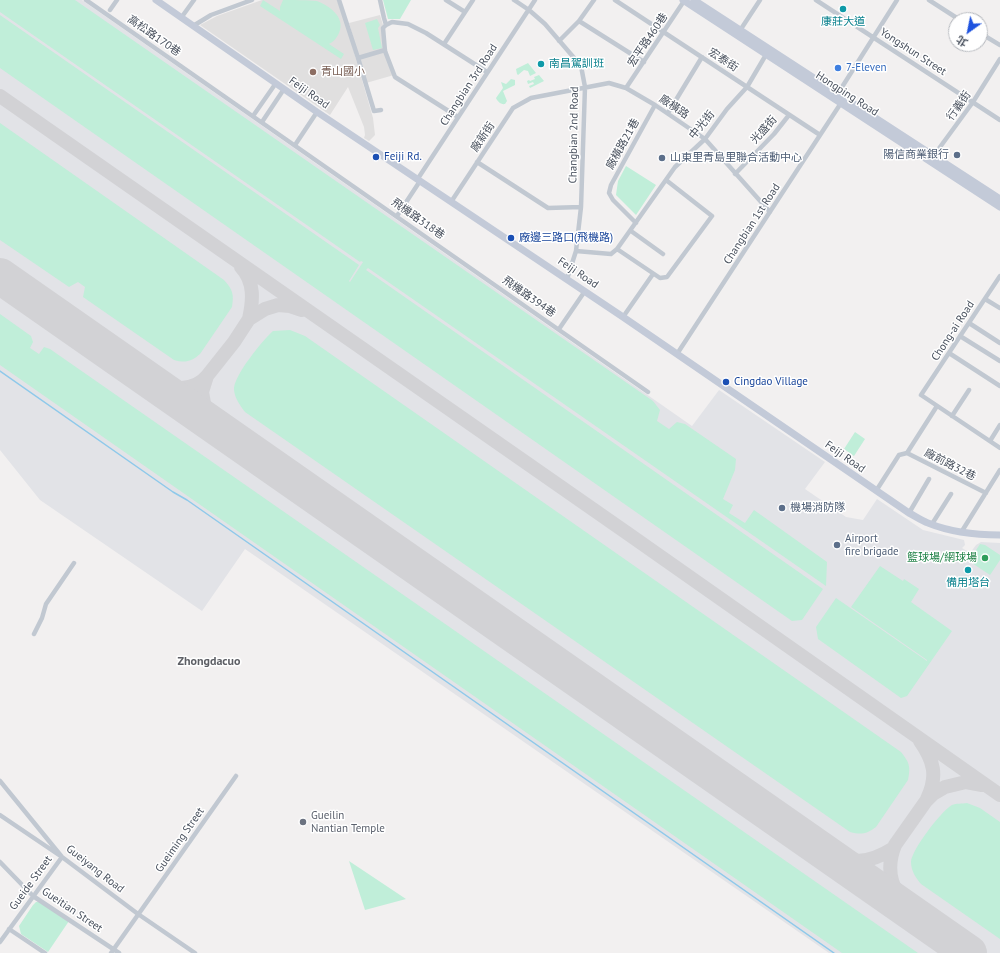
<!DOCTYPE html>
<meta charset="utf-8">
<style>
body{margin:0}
#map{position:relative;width:1000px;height:953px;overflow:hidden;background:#f2f0f0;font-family:"PT Sans","Noto Sans TC",sans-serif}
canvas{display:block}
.north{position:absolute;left:948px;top:12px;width:40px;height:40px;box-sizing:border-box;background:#fff;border:1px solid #b6b9be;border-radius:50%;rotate:213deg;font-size:11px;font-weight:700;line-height:16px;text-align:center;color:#48505d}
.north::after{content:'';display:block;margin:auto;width:14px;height:18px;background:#1e53df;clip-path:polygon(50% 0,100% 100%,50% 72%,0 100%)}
</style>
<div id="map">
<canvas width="1000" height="953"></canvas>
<div class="north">北</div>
</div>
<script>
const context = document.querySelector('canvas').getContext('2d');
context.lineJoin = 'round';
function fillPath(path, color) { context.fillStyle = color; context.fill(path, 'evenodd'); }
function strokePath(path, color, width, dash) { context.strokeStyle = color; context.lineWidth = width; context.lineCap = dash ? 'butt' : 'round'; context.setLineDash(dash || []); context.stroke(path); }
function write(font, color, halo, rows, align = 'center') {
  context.font = font + ' "PT Sans","Noto Sans TC",sans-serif'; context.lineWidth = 3; context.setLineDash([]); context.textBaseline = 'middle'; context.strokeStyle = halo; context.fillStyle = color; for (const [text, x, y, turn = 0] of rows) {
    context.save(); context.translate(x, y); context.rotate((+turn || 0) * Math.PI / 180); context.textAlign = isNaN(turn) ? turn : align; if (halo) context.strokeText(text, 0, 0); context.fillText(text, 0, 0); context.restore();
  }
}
const education = new Path2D(`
 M 262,0 L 337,0 L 348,31 L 373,118 L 375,135 L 369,141 L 364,138 L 365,135 L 364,127 L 348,87 L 330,115 L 200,25 L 217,16 Z
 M 380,15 L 383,25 L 381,29 L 394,75 L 366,83 L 349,23 Z`);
const airport = new Path2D(`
 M 0,0 L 82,0 L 692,426 L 719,390 L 825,462 L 805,489 L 846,517 L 863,520 L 877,499 L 923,530 L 964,540 L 965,545 L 962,548 L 970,553 L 976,545 L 981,542 L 1000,543 L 1000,953 L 829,953 L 245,549 L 202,611 L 40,500 L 0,450 Z`);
const green = new Path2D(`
 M 0,0 L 75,0 L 653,401 L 660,410 L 657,421 L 669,429 L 677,422 L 685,424 L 736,459 L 735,470 L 723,499 L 733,505 L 729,513 L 745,523 L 754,510 L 827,562 L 826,586 L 368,268 L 366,270 L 823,589 L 802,620 L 792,621 L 0,68 L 0,15 L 359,265 L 349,281 L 350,282 L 363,262 L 361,261 L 360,262 L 0,12 Z
 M 263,0 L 280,11 L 280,7 L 283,0 C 291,0 310,0 317,1 C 330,6 346,18 339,33 C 337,38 333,42 329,44 L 344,54 L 341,59 L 260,6 Z
 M 383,0 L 411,0 L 400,19 L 388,19 Z
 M 377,19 L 380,25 L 378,28 L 382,48 L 373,50 L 365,23 Z
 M 528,63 L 536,73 L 530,76 L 528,71 L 524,70 L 518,75 L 517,74 L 516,69 Z
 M 539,75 L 544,81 L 530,88 L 529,86 L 534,84 L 533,82 L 528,84 L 527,81 L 529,80 L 530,81 L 535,79 L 534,77 Z
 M 511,79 L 515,80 L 515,85 L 503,91 L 507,101 L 505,104 C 501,105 497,101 496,98 L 503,88 L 501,82 L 506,84 Z
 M 0,123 L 224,280 C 233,290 234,294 232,307 L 200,354 C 191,362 185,363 174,360 L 83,297 L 85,287 L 78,282 L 69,287 L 0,240 Z
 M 626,166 L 656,185 L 636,215 L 616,195 L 618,181 Z
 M 0,314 L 31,336 L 33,342 L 30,348 L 39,354 L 44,347 L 50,349 L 918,953 L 842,953 L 0,365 Z
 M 290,330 L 305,336 L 901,752 C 909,762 911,766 908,780 L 876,827 C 867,834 861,835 850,832 L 245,412 C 240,405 235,399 234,390 C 233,376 263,340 273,331 Z
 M 855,432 L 865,439 L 854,456 L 844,449 Z
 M 980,544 L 985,545 L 1000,555 L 1000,560 L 990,575 L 969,561 Z
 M 880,566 L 903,581 L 904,579 L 919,589 L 911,602 L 952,631 L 907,696 L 901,698 L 818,639 L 816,627 L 836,598 L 927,661 L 927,660 L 851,607 Z
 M 967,803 L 980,808 L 1000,822 L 1000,939 L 921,884 C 916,878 911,871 911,862 C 911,851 941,811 952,805 C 956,803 962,804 967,803 Z
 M 349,861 L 406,899 L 365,910 Z
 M 36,902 L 39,902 L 69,921 L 48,952 L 21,934 L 19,926 L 33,905 Z`);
const stream = new Path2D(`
 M 0,371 L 173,492 L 187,500 L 834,953`);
const taxiway = new Path2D(`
 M 0,96 L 627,533 L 1000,795
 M 241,267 C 255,282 253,301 249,319
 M 153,384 C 170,389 195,392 207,376
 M 210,424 L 205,409 L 202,392 L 207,376 L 234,342 L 249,319 L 265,309 L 278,305 L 290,306 L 302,310
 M 920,741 C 934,761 938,776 927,799
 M 823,851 C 852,864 867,865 894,848
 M 911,912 C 893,892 884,872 895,845 L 926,801 L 933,794 L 945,787 L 966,782 L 982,785`);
const runway = new Path2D(`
 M 0,276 L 969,953`);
const street = new Path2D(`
 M 86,0 L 648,392
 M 339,0 L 358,58
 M 380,0 L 384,18 L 386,25
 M 446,0 L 465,12
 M 514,0 L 529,10 L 545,24 L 581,66 L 585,87 L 581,207 L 576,251 L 567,279
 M 615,0 L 820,135
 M 816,0 L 1000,120
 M 929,0 L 960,20
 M 110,10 L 117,0
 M 181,18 L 194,0
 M 579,21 L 644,62
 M 386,25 L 383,28 L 385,51 L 395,77 L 458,117
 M 386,25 L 392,22 L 408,24 L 426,33 L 487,72
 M 193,26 L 211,15 L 252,0
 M 739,32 L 760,0
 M 980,33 L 1000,45
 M 559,41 L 579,21 L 594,0
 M 444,44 L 473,0
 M 626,88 L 684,1
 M 837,95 L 897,0
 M 381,110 L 374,111 L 358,58 L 385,50
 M 668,113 L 702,57
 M 253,116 L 276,83
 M 262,122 L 284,89
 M 295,145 L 317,112
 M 932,158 L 973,102 L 1000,59
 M 477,162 L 548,208 L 581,207
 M 735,174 L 774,134 L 789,115
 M 417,180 L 535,0
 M 451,202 L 513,108 L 531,98 L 609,83 L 626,88 L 655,105 L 705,139 L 770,212
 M 397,216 L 420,181
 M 636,223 L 613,200 L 609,193 L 611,185 L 655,105
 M 631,231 L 663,254
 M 617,249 L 675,167 L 705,139 L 727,109 L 747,87 L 767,53
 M 576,251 L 611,254 L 617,249 L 660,278 L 667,277 L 712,216 L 666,180
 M 1000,276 L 921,395 L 1000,448
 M 985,299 L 1000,308
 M 623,317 L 653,274
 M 969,323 L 1000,343
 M 559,329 L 585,291
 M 960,336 L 1000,361
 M 949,353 L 1000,386
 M 677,354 L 841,103
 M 952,416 L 969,390
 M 990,441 L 1000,425
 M 907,453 L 986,493
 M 876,491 L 899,455 L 907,453 L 937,406
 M 909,513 L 929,479
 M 932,524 L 951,494
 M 962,531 L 1000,470
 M 34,634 L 42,618 L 46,604 L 74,563
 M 0,781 L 62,857 L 138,914 L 195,953
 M 0,815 L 62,857 L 0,942
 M 0,862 L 33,896 L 119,953
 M 9,929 L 45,953
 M 111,953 L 236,776`);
const secondary = new Path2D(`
 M 156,0 L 317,112 L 623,317 L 909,513 C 915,516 922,521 928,523 C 950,532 977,535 1000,535
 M 683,0 L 1000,207
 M 694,0 L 1000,199`);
const markers = [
 [843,9,4,"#0f9aa8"],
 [541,64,4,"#0f9aa8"],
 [838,68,4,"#3f7fe0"],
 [313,72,4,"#8d6e63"],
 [957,155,4,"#5c6f8a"],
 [376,157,4,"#1a4fb4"],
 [662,158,4,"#5c6f8a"],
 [511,238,4,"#1a4fb4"],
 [726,382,4,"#1a4fb4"],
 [782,508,4,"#5c6f8a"],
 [837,545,4,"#5c6f8a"],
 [985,558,4,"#2e9e5b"],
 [968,570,4,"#0f9aa8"],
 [303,822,4,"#6b7280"]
];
const cultureNames = [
 ["康莊大道",843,22],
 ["南昌駕訓班",549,64,"left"],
 ["備用塔台",968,583]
];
const streetNames = [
 ["高松路170巷",154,36,35],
 ["宏平路460巷",648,40,-56],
 ["Yongshun Street",913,52,33],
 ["宏泰街",723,60,33],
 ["Changbian 3rd Road",469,85,-57],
 ["Feiji Road",309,93,35],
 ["Hongping Road",847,94,33],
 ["行義街",959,106,-55],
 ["廠橫路",674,107,34],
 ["中光街",702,125,-51],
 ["光盛街",764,130,-48],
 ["Changbian 2nd Road",574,135,-89],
 ["廠新街",483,137,-56],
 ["廠橫路21巷",623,144,-61],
 ["飛機路318巷",418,219,35],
 ["Changbian 1st Road",752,224,-57],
 ["Feiji Road",578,273,34],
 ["飛機路394巷",529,297,35],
 ["Chong-ai Road",953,331,-57],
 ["Feiji Road",845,457,35],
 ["廠前路32巷",950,465,27],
 ["Gueiming Street",180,840,-55],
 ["Gueiyang Road",95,869,38],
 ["Gueide Street",31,883,-54],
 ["Gueitian Street",72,910,34]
];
const shopNames = [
 ["7-Eleven",846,68]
];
const educationNames = [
 ["青山國小",321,72]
];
const serviceNames = [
 ["陽信商業銀行",949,155,"right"],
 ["山東里青島里聯合活動中心",670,158],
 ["機場消防隊",790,508],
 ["Airport",845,539],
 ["fire brigade",845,552]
];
const transitNames = [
 ["Feiji Rd.",384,157],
 ["廠邊三路口(飛機路)",519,238],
 ["Cingdao Village",734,382]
];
const leisureNames = [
 ["籃球場/網球場",977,558]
];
const worshipNames = [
 ["Gueilin",311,816],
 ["Nantian Temple",311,829]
];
const neighbourhoodNames = [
 ["Zhongdacuo",209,662]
];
fillPath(education, '#e0dfdf');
fillPath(airport, '#e2e3e7');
fillPath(green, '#c0eed9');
strokePath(stream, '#8ec9ea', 1.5);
strokePath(taxiway, '#d2d2d5', 14);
strokePath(runway, '#d2d2d5', 36);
strokePath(street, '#c1c8d1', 4.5);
strokePath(secondary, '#c3cad8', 7);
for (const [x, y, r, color] of markers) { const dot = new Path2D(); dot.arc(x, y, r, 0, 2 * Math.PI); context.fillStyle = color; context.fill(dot); strokePath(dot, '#fff', 1.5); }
write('11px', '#0d838f', '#fff', cultureNames);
write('11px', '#48505d', '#fff', streetNames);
write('11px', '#366cbe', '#fff', shopNames, 'left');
write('11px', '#785e54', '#fff', educationNames, 'left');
write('11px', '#4e5e75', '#fff', serviceNames, 'left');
write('11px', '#164399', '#fff', transitNames, 'left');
write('11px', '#27864d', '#fff', leisureNames, 'right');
write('11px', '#5b616d', '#fff', worshipNames, 'left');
write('bold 12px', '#5d5f65', '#fff', neighbourhoodNames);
</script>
